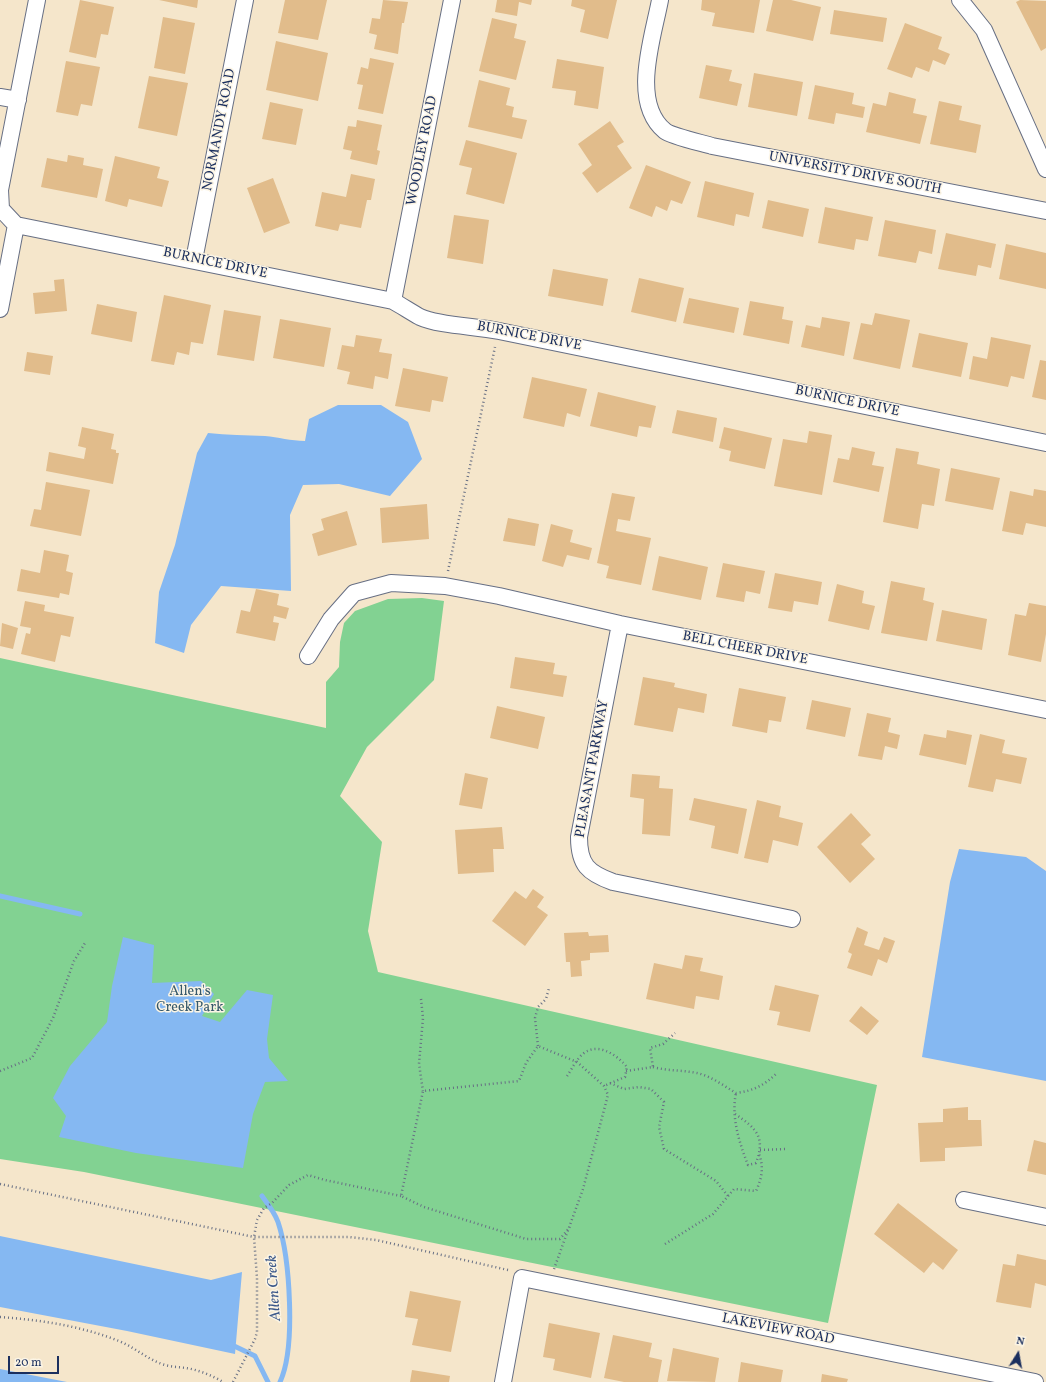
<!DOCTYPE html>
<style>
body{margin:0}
#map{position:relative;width:1046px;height:1382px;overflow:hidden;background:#f5e6cb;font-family:Vollkorn,serif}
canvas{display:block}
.north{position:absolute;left:998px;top:1334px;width:40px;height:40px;-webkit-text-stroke:3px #fcf5e5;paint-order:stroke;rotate:11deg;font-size:11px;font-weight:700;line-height:16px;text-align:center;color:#1b2f5e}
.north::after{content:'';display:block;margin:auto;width:14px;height:18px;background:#1b2f5e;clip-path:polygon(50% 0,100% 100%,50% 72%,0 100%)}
.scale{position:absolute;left:8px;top:1356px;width:51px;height:18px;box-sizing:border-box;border:2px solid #1b2f5e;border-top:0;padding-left:5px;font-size:12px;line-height:14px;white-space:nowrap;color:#1b2f5e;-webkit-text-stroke:3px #fcf5e5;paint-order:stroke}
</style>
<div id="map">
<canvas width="1046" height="1382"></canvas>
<div class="north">N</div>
<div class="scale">20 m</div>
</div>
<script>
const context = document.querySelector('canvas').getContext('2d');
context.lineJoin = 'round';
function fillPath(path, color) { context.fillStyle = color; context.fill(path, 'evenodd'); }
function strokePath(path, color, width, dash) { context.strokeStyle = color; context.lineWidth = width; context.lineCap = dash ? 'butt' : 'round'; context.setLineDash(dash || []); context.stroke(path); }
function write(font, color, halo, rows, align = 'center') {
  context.font = font + ' Vollkorn,serif'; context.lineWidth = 3; context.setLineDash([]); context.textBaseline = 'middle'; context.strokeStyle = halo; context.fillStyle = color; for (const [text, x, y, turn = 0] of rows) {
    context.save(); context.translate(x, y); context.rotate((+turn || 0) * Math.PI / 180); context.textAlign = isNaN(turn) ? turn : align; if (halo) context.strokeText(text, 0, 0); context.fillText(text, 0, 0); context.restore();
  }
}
const green = new Path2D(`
 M 422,598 L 444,601 L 434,680 L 367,747 L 340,796 L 382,842 L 368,931 L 378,972 L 877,1085 L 828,1323 L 84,1172 L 0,1159 L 0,658 L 326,728 L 326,682 L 339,667 L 340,642 L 344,623 L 355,611 L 388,599 Z`);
const water = new Path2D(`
 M 338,405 L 381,405 L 408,422 L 422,459 L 390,496 L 339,484 L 303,485 L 290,515 L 291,591 L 221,586 L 191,625 L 184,653 L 155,643 L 159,592 L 175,545 L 197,453 L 208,433 C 227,435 246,435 265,436 C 278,437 291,441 305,441 L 309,419 Z
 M 959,849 L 1026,857 L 1046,871 L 1046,1081 L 922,1057 L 950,882 Z
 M 123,937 L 154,945 L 152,983 L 201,981 L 214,994 L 202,1016 L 220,1022 L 247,990 L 273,995 L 267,1039 L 269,1058 L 288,1081 L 265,1082 L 253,1114 L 243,1168 L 136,1153 L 59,1137 L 66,1116 L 53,1098 L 70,1066 L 107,1022 L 112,986 Z
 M 0,1236 L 211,1280 L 242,1272 L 235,1354 L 127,1331 L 0,1307 Z
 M 0,1369 L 67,1382 L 0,1382 Z`);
const stream = new Path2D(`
 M 0,896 L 80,914
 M 262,1196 C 268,1204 275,1213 278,1222 C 290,1258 296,1348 280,1382
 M 230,1344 L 255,1356 L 268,1382`);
const building = new Path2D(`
 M 80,0 L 114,7 L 108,35 L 101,34 L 96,58 L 69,52 Z
 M 159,0 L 198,0 L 197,8 Z
 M 285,0 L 327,0 L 318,40 L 278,33 Z
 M 383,0 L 408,2 L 404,23 L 402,23 L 398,54 L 374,49 L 377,35 L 369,33 L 372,18 L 380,19 Z
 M 497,0 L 532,0 L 531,5 L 519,2 L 517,16 L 495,12 Z
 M 572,0 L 617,0 L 608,39 L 580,32 L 585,10 L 571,6 Z
 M 702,0 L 760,0 L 754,33 L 712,26 L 715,13 L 701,10 Z
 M 773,0 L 791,0 L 821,7 L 813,41 L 766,31 Z
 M 1020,0 L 1046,1 L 1046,48 L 1041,51 L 1016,2 Z
 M 834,10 L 887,18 L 883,42 L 830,34 Z
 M 163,17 L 195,23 L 185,74 L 154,68 Z
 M 492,18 L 517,24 L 514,38 L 526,41 L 516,80 L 479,71 Z
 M 905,23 L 942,37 L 938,49 L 950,54 L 945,65 L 933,60 L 929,72 L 916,67 L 912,78 L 887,69 Z
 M 276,41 L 328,53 L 318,101 L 266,90 Z
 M 370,58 L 394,63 L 383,114 L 358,109 L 363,85 L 357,84 L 361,67 L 368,69 Z
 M 557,59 L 604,67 L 598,109 L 574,105 L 576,91 L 552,88 Z
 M 66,61 L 100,67 L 92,106 L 81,104 L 78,116 L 56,112 Z
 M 706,65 L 732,70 L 729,81 L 742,84 L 737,106 L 699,98 Z
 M 754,73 L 803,82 L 797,116 L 748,107 Z
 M 149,76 L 188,83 L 177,136 L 138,128 Z
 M 479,80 L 510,88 L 506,105 L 514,107 L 512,117 L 527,120 L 522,139 L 468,127 Z
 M 815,85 L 854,93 L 852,104 L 865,107 L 863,118 L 836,113 L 834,124 L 808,119 Z
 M 889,92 L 916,99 L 913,113 L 927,116 L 920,144 L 866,132 L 873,103 L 886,106 Z
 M 939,101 L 962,106 L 959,120 L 981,125 L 976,153 L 930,144 Z
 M 270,102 L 303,109 L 296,145 L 262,139 Z
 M 357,120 L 382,125 L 377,150 L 380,151 L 377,165 L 350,159 L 352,151 L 343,149 L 348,126 L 356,127 Z
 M 610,121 L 624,142 L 617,146 L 632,168 L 597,193 L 582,173 L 592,165 L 578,144 Z
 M 466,140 L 517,153 L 504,204 L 466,194 L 472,168 L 459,165 Z
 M 68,155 L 84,158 L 83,165 L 103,169 L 97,198 L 41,187 L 47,158 L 67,162 Z
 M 115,156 L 160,167 L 157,178 L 169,181 L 162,207 L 129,199 L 127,207 L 105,201 Z
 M 646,165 L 691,182 L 682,204 L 671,200 L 667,211 L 656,206 L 652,217 L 629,208 Z
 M 351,174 L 375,179 L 371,200 L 367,200 L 361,228 L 340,224 L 338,231 L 315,226 L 322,192 L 346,197 Z
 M 273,178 L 290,223 L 264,233 L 247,188 Z
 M 705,181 L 754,193 L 749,217 L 736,214 L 734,226 L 697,217 Z
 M 768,200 L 809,209 L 803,237 L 762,228 Z
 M 825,207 L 873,217 L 868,241 L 856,239 L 854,250 L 818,243 Z
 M 454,215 L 489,220 L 483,264 L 447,258 Z
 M 885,220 L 936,230 L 932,254 L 919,251 L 916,263 L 878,256 Z
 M 946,233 L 996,244 L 991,268 L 978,265 L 976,276 L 938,269 Z
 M 1006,244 L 1046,253 L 1046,289 L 999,279 Z
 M 553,269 L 608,279 L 603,306 L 548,296 Z
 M 639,278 L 684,288 L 676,322 L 631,312 Z
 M 64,279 L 67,311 L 35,314 L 33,293 L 55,291 L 54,280 Z
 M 164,295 L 211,305 L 203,344 L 191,342 L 189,355 L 177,352 L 174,365 L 151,361 Z
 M 689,298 L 739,308 L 734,333 L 683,323 Z
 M 750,301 L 784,307 L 782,319 L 793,321 L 789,344 L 743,335 Z
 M 97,304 L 137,312 L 132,342 L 91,334 Z
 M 224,310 L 261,316 L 254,361 L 217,355 Z
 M 875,313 L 910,320 L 900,369 L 853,359 L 861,323 L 872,325 Z
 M 822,317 L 850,322 L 844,356 L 801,347 L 806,325 L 820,328 Z
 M 280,319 L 331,328 L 324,367 L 273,358 Z
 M 919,333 L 968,343 L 961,377 L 912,367 Z
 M 356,335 L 382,339 L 379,352 L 392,354 L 388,379 L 375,376 L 373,389 L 347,384 L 350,372 L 337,369 L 342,345 L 354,347 Z
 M 991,337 L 1031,345 L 1024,379 L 1011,376 L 1008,387 L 969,379 L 973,356 L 987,359 Z
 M 27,352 L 53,356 L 50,375 L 24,371 Z
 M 1040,360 L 1046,361 L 1046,400 L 1032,397 Z
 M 403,368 L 448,377 L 443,402 L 432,400 L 430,412 L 395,406 Z
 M 532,377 L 587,389 L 580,417 L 567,413 L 564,427 L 523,418 Z
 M 598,392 L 656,406 L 651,428 L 639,426 L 637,437 L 590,426 Z
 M 677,410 L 717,418 L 713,442 L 672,433 Z
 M 82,427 L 114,434 L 111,449 L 116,450 L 116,453 L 119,453 L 113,484 L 46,471 L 49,452 L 84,459 L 86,448 L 78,446 Z
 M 724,427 L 772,438 L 765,469 L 729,461 L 731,451 L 719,448 Z
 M 809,431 L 832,435 L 822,495 L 774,486 L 783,439 L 807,443 Z
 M 852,447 L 875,452 L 872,465 L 884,467 L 879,492 L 833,482 L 838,458 L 849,460 Z
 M 896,448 L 919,452 L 917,464 L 940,469 L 934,506 L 922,504 L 918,529 L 883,522 Z
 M 951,468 L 1000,478 L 993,510 L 945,501 Z
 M 46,482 L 90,490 L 81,536 L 30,526 L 34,509 L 41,510 Z
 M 1034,489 L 1046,491 L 1046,527 L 1026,523 L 1023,535 L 1002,531 L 1010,491 L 1033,496 Z
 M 612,493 L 635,497 L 630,521 L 618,519 L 616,531 L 651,538 L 641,585 L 606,578 L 609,566 L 597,563 Z
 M 427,504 L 429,539 L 382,543 L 380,508 Z
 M 347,511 L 357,545 L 318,556 L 312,534 L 324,530 L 321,519 Z
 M 508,518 L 539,524 L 535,546 L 503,541 Z
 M 551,524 L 573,530 L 570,542 L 592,548 L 589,560 L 567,555 L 563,567 L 542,561 Z
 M 44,550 L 69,555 L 66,571 L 73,573 L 69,595 L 60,593 L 59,598 L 17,591 L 21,569 L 40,573 Z
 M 659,556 L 708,567 L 701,600 L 652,590 Z
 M 723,563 L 765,571 L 760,594 L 746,591 L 744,602 L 716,597 Z
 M 775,573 L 822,582 L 818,605 L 794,601 L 792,612 L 768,608 Z
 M 891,581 L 925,588 L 923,600 L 934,603 L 927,641 L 881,633 Z
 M 837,584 L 864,591 L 862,603 L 875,606 L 869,630 L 828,621 Z
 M 256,589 L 279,594 L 277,605 L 289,608 L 286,619 L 274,616 L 273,622 L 279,623 L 275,641 L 236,633 L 241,610 L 250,612 Z
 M 25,601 L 45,605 L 44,611 L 74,617 L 70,637 L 61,635 L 55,662 L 21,654 L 26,633 L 30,634 L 31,628 L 20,626 Z
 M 1029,603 L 1046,606 L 1046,634 L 1041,662 L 1008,655 L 1015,614 L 1026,616 Z
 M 942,610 L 987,619 L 982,650 L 936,641 Z
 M 2,623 L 18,628 L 13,649 L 0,646 Z
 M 515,657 L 555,663 L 553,674 L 567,676 L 563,697 L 510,688 Z
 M 643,677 L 675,683 L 674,687 L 707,694 L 704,713 L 678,708 L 673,732 L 634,725 Z
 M 739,688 L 786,697 L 781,722 L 769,720 L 767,733 L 732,726 Z
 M 812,700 L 851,708 L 845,737 L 806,729 Z
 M 497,706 L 545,717 L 538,749 L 490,738 Z
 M 867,713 L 891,718 L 888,732 L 900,735 L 897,749 L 885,746 L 882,760 L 858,756 Z
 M 947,730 L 972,735 L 966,765 L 919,755 L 924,734 L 946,738 Z
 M 980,734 L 1005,740 L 1002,753 L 1027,758 L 1021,784 L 996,779 L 993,792 L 968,787 Z
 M 465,773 L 488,778 L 482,809 L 459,805 Z
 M 632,774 L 660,776 L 659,788 L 673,789 L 670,836 L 642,834 L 644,799 L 630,797 Z
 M 694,798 L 747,809 L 738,854 L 711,848 L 715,826 L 689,820 Z
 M 757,800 L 781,806 L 779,817 L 803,823 L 798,846 L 773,840 L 768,863 L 744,858 Z
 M 851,813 L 871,835 L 861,844 L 875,859 L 850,883 L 817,847 Z
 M 502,827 L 504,849 L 493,849 L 494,872 L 458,874 L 455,830 Z
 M 533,889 L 544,897 L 537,907 L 548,915 L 525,946 L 492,921 L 515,891 L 526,899 Z
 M 857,927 L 868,932 L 864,945 L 879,950 L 884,937 L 895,941 L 887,963 L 878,959 L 872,976 L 847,968 L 852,954 L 848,952 Z
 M 588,932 L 589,936 L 608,935 L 609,952 L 590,953 L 590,960 L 581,961 L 582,976 L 571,977 L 570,962 L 566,962 L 564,933 Z
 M 685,955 L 703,958 L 700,971 L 723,976 L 719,1000 L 696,996 L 694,1009 L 646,999 L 654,963 L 682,969 Z
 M 775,985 L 819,995 L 810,1032 L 777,1025 L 780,1012 L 769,1010 Z
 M 861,1006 L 879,1021 L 867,1035 L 849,1021 Z
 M 968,1107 L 968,1120 L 981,1120 L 982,1146 L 945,1148 L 945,1161 L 920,1162 L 918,1123 L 943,1122 L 943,1109 Z
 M 1034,1140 L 1046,1143 L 1046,1175 L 1027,1171 Z
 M 898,1203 L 958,1250 L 943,1270 L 933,1262 L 924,1273 L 874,1234 Z
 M 1017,1254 L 1046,1260 L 1046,1286 L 1035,1283 L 1031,1308 L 996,1302 L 1003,1264 L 1015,1266 Z
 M 410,1291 L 461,1301 L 451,1352 L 412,1345 L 418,1319 L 405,1317 Z
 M 549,1323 L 600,1333 L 591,1378 L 553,1370 L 555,1359 L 543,1357 Z
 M 613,1335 L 652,1343 L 649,1357 L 662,1360 L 658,1382 L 624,1382 L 604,1378 Z
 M 673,1348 L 719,1358 L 715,1382 L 667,1381 Z
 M 741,1362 L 783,1370 L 781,1382 L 738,1382 Z
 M 412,1370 L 450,1376 L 449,1382 L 410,1382 Z
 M 822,1374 L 848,1379 L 847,1382 L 821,1382 Z`);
const path = new Path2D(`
 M 448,571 L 495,347
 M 421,999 L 423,1018 L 419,1064 L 423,1091
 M 538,1046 L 535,1018 L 538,1007 L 546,999 L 549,988
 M 653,1067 C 668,1071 682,1070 697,1073 C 711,1076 724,1086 736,1093 C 753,1091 765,1085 777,1073
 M 0,1071 L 32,1058 L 53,1018 L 74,961 L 85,943
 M 626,1071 L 653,1067 L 650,1048 L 663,1044 L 675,1033
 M 567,1076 C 572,1069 577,1058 584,1053 C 599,1042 618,1056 627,1067 L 625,1077 L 604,1086
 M 610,1083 L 624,1089 L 639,1087 L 651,1089 L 664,1102 L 659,1127 L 664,1149 L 716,1181 L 728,1196
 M 735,1114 C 756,1128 766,1137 756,1163 L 748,1165 C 739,1142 731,1117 736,1093
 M 760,1150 L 786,1149
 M 0,1184 L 254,1237 L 349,1237 L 376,1240 L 508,1270
 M 665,1244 L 713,1214 L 734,1189 L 756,1191 C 762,1178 764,1167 759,1154
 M 554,1269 L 583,1189 L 608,1095 L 604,1086 L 577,1062 L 538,1046 L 526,1063 L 519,1081 L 423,1091 L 401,1196 L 424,1207 L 526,1239 L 560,1239 L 570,1227
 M 0,1317 C 41,1320 81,1326 119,1341 C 136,1348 148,1360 165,1365 C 172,1367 179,1367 186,1368 C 199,1370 213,1376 223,1382
 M 233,1382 L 255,1339 L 257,1332 L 257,1278 L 254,1237 L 257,1220 L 264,1208 L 272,1203 L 289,1185 L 308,1175 L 325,1180 L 401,1196`);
const street = new Path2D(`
 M 660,0 C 653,38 630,102 665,131 C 671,136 702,143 712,146 L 1046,211
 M 960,0 L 984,30 L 1046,169
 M 0,97 L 18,100
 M 16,225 L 393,301 C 402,306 411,312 420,317 C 440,326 476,326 499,331 L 1046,443
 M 194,260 L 245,0
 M 393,301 L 452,0
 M 0,309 L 16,225 L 1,209 L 0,190 L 37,0
 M 620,624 L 579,837 C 579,865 588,873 613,882 L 792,919
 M 308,656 L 331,619 L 354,593 L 391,583 L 445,586 L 499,596 L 620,624 L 1046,710
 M 964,1200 L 1046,1217
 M 503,1382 L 522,1278 L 1035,1382`);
const streetNames = [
 ["NORMANDY ROAD",220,130,-79],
 ["WOODLEY ROAD",423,151,-79],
 ["UNIVERSITY DRIVE SOUTH",855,174,11],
 ["BURNICE DRIVE",215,264,12],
 ["BURNICE DRIVE",529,337,11],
 ["BURNICE DRIVE",847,402,12],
 ["BELL CHEER DRIVE",745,649,11],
 ["PLEASANT PARKWAY",593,769,-80],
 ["LAKEVIEW ROAD",778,1330,11]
];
const parkNames = [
 ["Allen's",190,992],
 ["Creek Park",190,1008]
];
const waterNames = [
 ["Allen Creek",275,1288,-94]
];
fillPath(green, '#82d292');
fillPath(water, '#85b8f2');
strokePath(stream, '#85b8f2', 5);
fillPath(building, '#e1bc8b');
strokePath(street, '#676f84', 18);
strokePath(path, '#676f84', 2.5, [1, 3]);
strokePath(street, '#fff', 16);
write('14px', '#1b2f5e', '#fcf5e5', streetNames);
write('14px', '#35586b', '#fcf5e5', parkNames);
write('italic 15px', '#3b588a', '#fcf5e5', waterNames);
</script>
